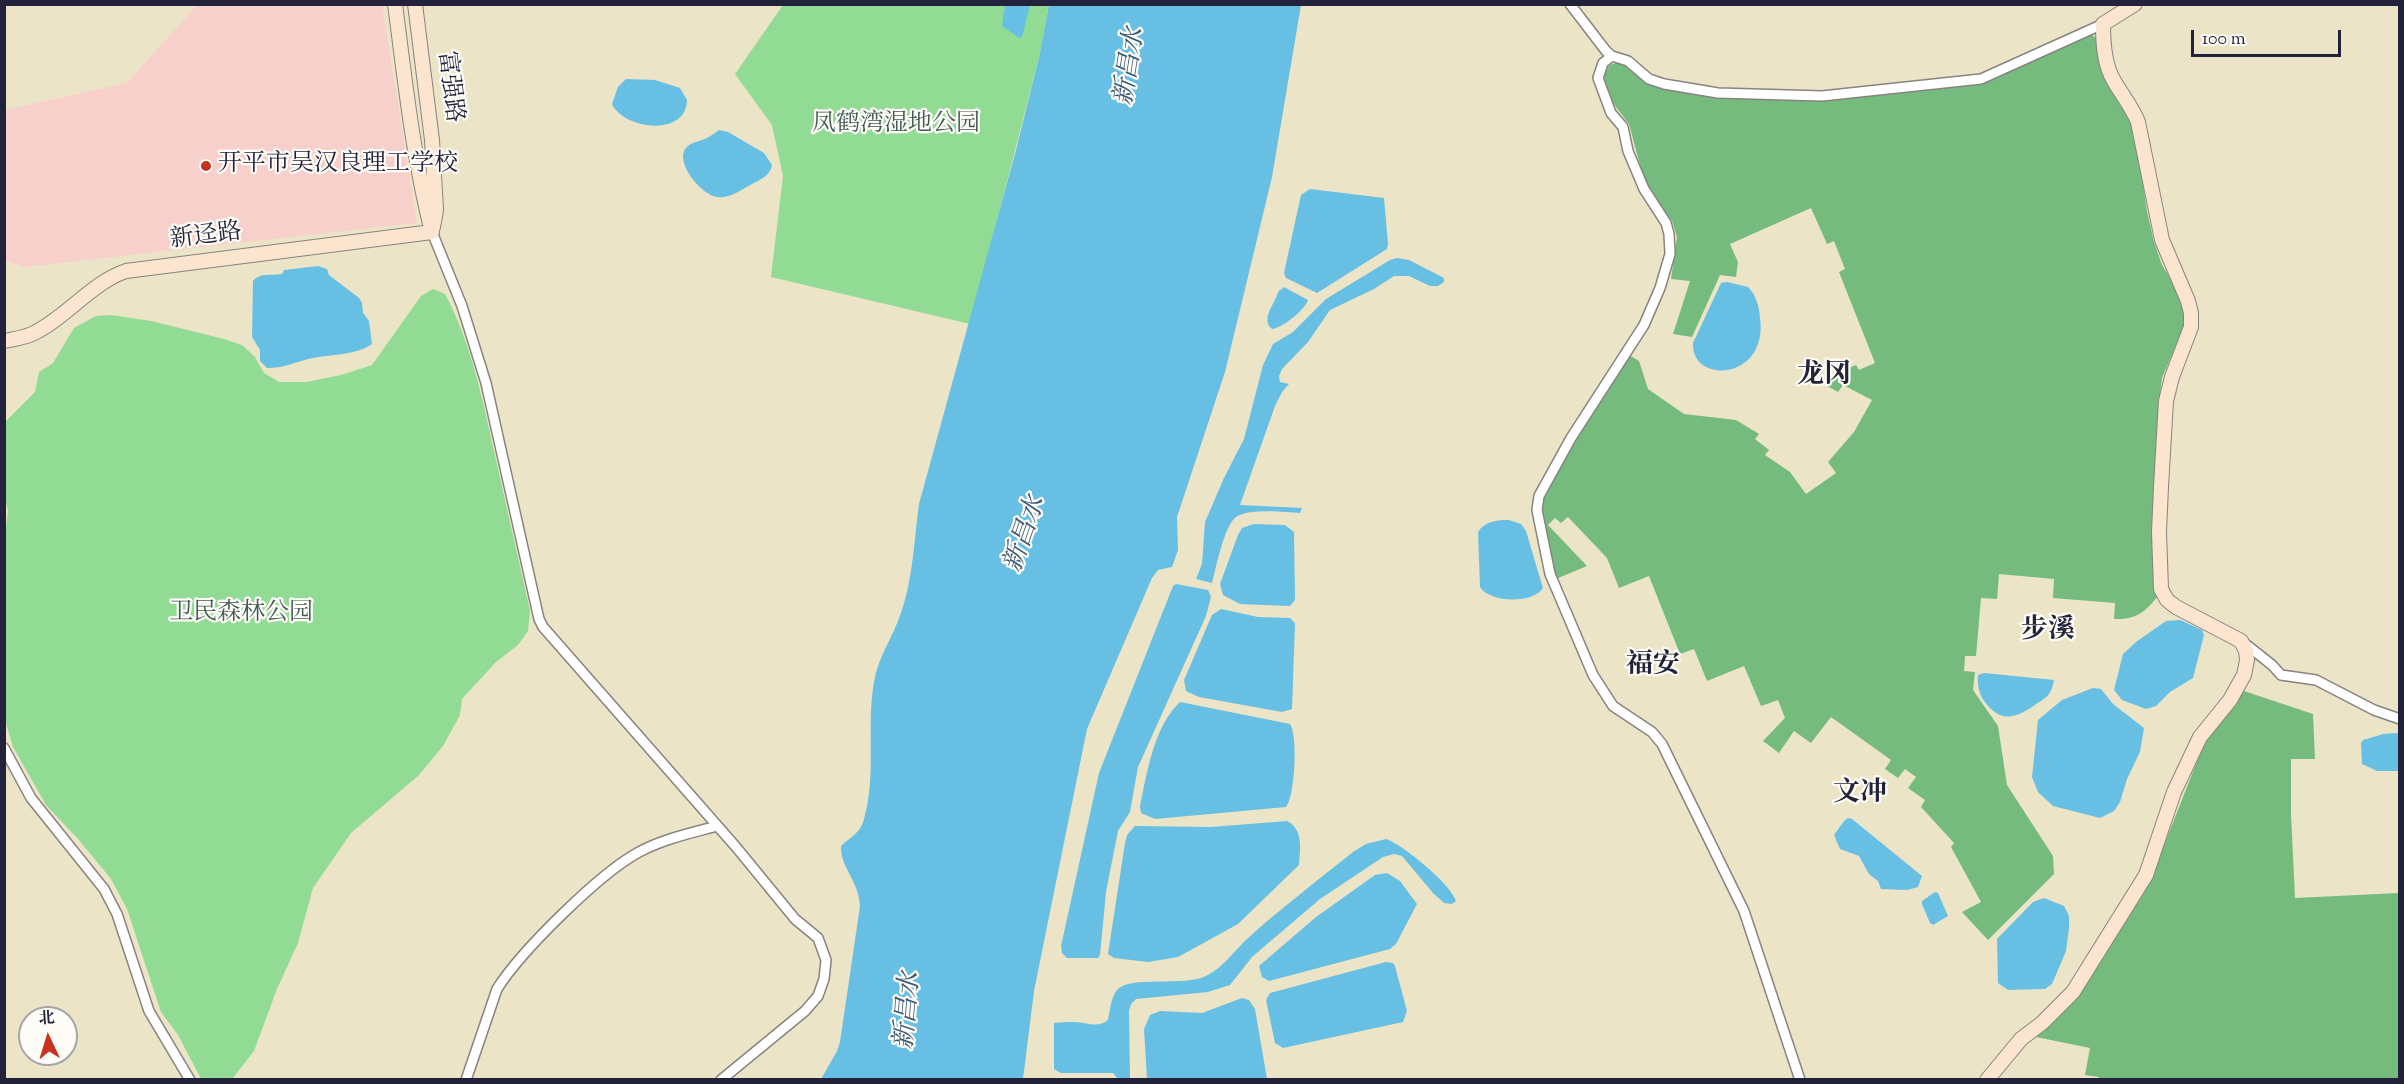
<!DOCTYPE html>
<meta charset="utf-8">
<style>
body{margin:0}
#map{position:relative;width:2404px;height:1084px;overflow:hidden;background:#ece4c6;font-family:"Sorts Mill Goudy","Noto Serif SC",serif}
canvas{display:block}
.frame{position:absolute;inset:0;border:6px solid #22223b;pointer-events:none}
.north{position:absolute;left:18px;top:1006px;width:60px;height:60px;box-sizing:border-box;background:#fdfcf7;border:2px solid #a5a5ac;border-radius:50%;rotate:356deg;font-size:16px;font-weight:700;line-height:24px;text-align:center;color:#22223b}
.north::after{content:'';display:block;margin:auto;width:21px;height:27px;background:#c8321e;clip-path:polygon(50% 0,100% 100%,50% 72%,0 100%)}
.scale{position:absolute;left:2191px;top:30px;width:150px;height:27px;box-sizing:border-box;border:3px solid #22223b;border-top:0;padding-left:8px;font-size:18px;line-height:21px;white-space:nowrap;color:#22223b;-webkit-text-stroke:4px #fdfcf7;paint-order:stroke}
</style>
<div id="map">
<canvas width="2404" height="1084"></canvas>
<div class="frame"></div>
<div class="north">北</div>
<div class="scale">100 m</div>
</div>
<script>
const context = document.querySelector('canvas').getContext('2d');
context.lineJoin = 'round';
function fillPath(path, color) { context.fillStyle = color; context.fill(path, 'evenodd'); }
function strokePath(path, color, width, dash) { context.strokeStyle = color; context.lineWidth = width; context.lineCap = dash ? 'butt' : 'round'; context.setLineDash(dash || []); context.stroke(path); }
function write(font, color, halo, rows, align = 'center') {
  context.font = font + ' "Sorts Mill Goudy","Noto Serif SC",serif'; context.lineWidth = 4.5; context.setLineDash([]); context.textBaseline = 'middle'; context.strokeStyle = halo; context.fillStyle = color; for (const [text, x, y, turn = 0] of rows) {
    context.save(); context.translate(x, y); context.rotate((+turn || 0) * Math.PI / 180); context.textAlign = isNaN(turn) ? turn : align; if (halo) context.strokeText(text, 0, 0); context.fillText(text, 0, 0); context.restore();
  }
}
const built = new Path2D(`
 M 197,5 L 382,5 L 417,223 L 24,267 L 5,260 L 5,110 L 127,83 Z`);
const green = new Path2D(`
 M 783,5 L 1049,5 L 1039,58 L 970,324 L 771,277 L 783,176 L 772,125 L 735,74 Z
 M 433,289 L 445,294 C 471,343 482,397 494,451 C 506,504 518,558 530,611 L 528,631 L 518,645 L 496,662 L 462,699 L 460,715 L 443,746 L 419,775 L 351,833 L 313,888 L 298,943 L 277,989 L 254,1051 L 232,1079 L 201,1079 L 178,1035 L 161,1012 L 127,909 L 111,879 L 78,839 L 46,805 L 13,747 L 4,717 L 4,543 L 8,511 L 4,496 L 5,422 L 35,392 L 39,372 L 53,363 L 74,328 L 96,316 L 111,315 L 151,321 L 224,339 L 242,345 L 255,357 L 264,373 L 279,382 L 306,382 L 341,375 L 372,365 L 421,296 Z`);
const forest = new Path2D(`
 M 2091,34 L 2097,39 L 2135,131 L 2147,211 L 2154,242 L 2162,265 L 2183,299 L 2186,322 L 2162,378 L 2159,403 L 2154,532 L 2158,596 C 2145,612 2136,620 2114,619 L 2115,603 L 2053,598 L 2054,579 L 1999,574 L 1997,599 L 1981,598 L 1976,656 L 1965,656 L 1964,671 L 1975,672 L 1973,690 L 1998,726 L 2007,785 L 2053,856 L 2054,874 L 1988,940 L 1962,912 L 1981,902 L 1951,847 L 1954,843 L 1921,807 L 1925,800 L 1908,788 L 1916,777 L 1905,769 L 1898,778 L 1885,769 L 1891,760 L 1831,717 L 1811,743 L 1794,731 L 1779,753 L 1763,741 L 1785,718 L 1778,700 L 1761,706 L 1744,666 L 1707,681 L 1694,649 L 1680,654 L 1649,576 L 1619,588 L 1607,558 L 1568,517 L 1561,523 L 1555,518 L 1548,525 L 1587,566 L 1556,579 L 1540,513 L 1542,499 L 1575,438 L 1629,355 L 1639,361 L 1648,389 L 1684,414 L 1736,420 L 1759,434 L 1755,439 L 1769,450 L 1765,455 L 1790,472 L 1806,494 L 1836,473 L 1828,462 L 1854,432 L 1872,400 L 1843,385 L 1838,392 L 1827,386 L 1831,375 L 1856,365 L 1859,370 L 1875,363 L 1839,272 L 1845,269 L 1834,241 L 1827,244 L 1811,208 L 1730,244 L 1738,262 L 1736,277 L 1720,275 L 1692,337 L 1673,334 L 1690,281 L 1671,279 L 1677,237 L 1672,221 L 1645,184 L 1629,124 L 1609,98 L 1604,76 L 1605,71 L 1610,65 L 1619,62 L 1626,64 L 1647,82 L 1664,89 L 1764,100 L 1846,97 L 1987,81 Z
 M 2244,691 L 2313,714 L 2315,759 L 2291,759 L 2291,813 L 2295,898 L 2399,893 L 2399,1079 L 2099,1079 L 2099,1077 L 2085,1075 L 2090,1048 L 2036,1037 L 2072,1003 L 2134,909 L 2163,848 L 2208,733 Z`);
const water = new Path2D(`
 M 1005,5 L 1030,5 L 1022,37 L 1019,38 L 1002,26 Z
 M 1049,5 L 1301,5 L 1272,177 L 1225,372 L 1177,517 L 1178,550 L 1172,567 L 1158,570 L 1152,578 L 1087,729 L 1034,991 L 1023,1079 L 821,1079 L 837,1051 L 840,1042 L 860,906 C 859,881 840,867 841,846 C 850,837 861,833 864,819 C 877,774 866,727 874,682 C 878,657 893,637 901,613 C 913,579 914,540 919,504 L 1016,150 L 1039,58 Z
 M 626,79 L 655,80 L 680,88 L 687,100 C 686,138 623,129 612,104 L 618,87 Z
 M 719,130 L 728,132 L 764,153 L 772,165 C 770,176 761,179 752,184 C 742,189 730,199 718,197 C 702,196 674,162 686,148 C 692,141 700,142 707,138 C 711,136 715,133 719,130 Z
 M 1310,189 L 1384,198 L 1388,244 L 1387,249 L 1317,293 L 1286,278 L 1284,273 L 1301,195 Z
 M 1397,258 L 1409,260 L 1444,278 L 1444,282 L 1438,286 L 1430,286 L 1409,276 L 1394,276 L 1374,289 L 1330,310 L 1308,342 L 1282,369 L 1279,376 L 1280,382 L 1289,384 L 1282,392 L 1275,406 L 1240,505 L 1302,508 L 1300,513 C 1285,512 1246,508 1235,518 C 1224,527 1216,568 1212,583 L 1196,579 L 1202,564 L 1205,522 L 1224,478 L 1244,439 L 1263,365 L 1273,344 L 1293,332 L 1326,299 L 1390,260 Z
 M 318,266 L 327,269 L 329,275 L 359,298 L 362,303 L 363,313 L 369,321 L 372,344 C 355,356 328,354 308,359 C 294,363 283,368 267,368 L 260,361 L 260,350 L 252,337 L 253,281 C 260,272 272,276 282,274 L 284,270 Z
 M 1727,282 L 1748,287 C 1756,295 1759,306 1760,317 C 1769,381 1691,385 1693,343 L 1721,283 Z
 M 1284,287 L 1308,300 C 1306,309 1281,329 1272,329 C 1260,319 1275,304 1278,292 Z
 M 1509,520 L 1521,524 L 1526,531 L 1543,588 C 1533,604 1490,603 1480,587 L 1478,532 C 1485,521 1497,520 1509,520 Z
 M 1254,524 L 1285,525 L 1294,532 L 1295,600 L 1290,606 L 1240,604 L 1223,595 L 1220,584 L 1238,535 L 1242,528 Z
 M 1176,584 L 1208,590 L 1211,597 L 1206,616 L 1138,767 L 1130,812 L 1118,831 L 1106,892 L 1100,955 L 1098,958 L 1067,958 L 1062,953 L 1061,946 L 1099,773 L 1173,586 Z
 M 1221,609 L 1258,617 L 1290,618 L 1295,623 L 1292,709 L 1282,712 L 1199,697 L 1186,691 L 1184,680 L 1212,615 Z
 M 2180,620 L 2202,630 L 2204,635 L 2193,678 L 2170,692 L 2156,706 L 2146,709 L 2122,700 L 2114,690 L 2123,654 L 2136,642 L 2166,621 Z
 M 1984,673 L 2054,680 C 2051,698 2044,698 2032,707 C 2012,720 1999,721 1984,701 C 1979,694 1977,684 1978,675 Z
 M 2093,688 L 2101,689 L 2113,704 L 2144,728 L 2140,752 L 2127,779 L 2120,802 L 2114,811 L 2100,818 L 2053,806 L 2038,792 L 2032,777 L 2038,720 L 2062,700 Z
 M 1180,702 L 1290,724 C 1298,735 1295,796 1286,807 L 1155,819 L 1141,813 L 1140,806 C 1147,773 1154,726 1180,702 Z
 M 2399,733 L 2399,771 L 2377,771 L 2362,764 L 2361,743 L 2363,740 L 2383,734 Z
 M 1848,818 L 1852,819 L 1922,876 L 1918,887 L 1907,890 L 1881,889 L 1878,881 L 1869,874 L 1859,856 L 1840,849 L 1834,835 L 1844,821 Z
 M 1287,821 C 1304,830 1300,849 1299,865 L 1238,924 L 1178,957 L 1148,962 L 1114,958 L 1108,954 L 1125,843 L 1127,835 L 1135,826 L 1211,827 Z
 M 1386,839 C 1402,844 1452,885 1456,901 L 1452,904 L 1444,903 L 1433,893 L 1402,856 L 1394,854 L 1383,857 L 1320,899 L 1252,957 L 1230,985 L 1208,992 L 1136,999 L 1131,1004 L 1129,1011 L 1130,1079 L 1118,1079 L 1113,1073 L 1061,1073 L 1054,1069 L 1054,1023 C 1060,1022 1067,1022 1074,1022 C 1087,1022 1097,1029 1108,1020 C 1110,1011 1111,997 1117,990 C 1130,975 1184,987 1206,976 C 1224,967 1233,952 1247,939 C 1280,909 1317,881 1353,852 L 1366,844 Z
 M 1387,873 L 1400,881 L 1417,904 L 1396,944 L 1390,949 L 1269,981 L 1262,977 L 1259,966 L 1316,917 L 1375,875 Z
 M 1935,892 L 1938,893 L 1948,916 L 1933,925 L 1930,923 L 1922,904 L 1922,901 Z
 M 2044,898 L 2064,906 L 2069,916 L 2069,928 L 2066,951 L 2052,984 L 2045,989 L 2008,990 L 1998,983 L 1997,939 L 2033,902 Z
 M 1386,962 L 1393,963 L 1395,966 L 1407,1011 L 1403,1022 L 1283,1048 L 1275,1043 L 1266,1000 L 1270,993 Z
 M 1242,998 L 1249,1000 L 1255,1009 L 1267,1079 L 1147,1079 L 1144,1029 L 1150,1015 L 1160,1011 L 1202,1013 Z`);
const street = new Path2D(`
 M 1570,4 L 1606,51 L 1612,56 L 1628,61 L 1649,79 L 1664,84 L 1718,93 L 1822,96 L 1981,79 L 2103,24
 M 1612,56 L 1603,63 L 1598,78 L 1611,113 L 1623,127 L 1628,151 L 1644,189 L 1666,223 L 1669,234 L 1670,254 L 1660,288 L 1644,325 L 1571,438 L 1539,496 L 1537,510 L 1550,574 L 1593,675 L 1613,706 L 1652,732 L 1662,744 L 1744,911 L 1800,1080
 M 432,232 L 462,306 L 486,383 L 539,619 L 543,627 L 736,847 L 795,919 L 818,938 L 826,960 L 824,979 L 818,996 L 805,1011 L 721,1080
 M 2243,642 L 2272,665 L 2281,675 L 2316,680 L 2374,710 L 2400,719
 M 4,748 L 31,798 L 104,889 L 117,914 L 149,1011 L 190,1080
 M 466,1080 L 497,989 C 521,951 600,873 639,852 C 663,839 691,833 717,826`);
const secondary = new Path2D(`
 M 395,4 C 405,81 413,157 432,232
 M 415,4 L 432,140 L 436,210 L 433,227
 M 4,341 C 14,339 23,338 32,334 C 66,318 91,283 126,271 L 432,232
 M 1987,1080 L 2021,1039 L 2042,1023 L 2073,992 L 2146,875 L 2174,792 L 2200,737 L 2230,700 L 2244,675 L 2247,660 L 2246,651 L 2241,641 L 2176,607 L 2167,600 L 2161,589 L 2159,532 L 2161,487 L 2166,401 L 2172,377 L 2191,327 L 2191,313 L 2188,301 L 2162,240 L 2138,122 C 2132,107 2122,95 2114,81 C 2104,65 2103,42 2103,24 L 2135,4`);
const markers = [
 [206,166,6,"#c8321e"]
];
const streetNames = [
 ["富强路",448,87,83],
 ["新迳路",206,238,-7]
];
const parkNames = [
 ["凤鹤湾湿地公园",896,126],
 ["卫民森林公园",241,615]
];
const poiNames = [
 ["开平市吴汉良理工学校",218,166]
];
const waterNames = [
 ["新昌水",1132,67,-81],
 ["新昌水",1027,535,-71],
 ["新昌水",910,1011,-85]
];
const quarterNames = [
 ["龙冈",1824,377],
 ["步溪",2048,632],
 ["福安",1653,667],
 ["文冲",1860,795]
];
fillPath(built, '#f7d0cc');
fillPath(green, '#92db95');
fillPath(forest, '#75bb7e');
fillPath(water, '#67bfe4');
strokePath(street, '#878380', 12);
strokePath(secondary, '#878380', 16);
strokePath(street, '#fff', 9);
strokePath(secondary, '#fce5cf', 14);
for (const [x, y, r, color] of markers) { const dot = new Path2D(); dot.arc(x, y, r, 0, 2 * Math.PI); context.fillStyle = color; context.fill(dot); strokePath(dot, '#fdfcf7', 2); }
write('24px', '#22223b', '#fdfcf7', streetNames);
write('24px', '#445a56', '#fdfcf7', parkNames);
write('24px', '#22223b', '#fdfcf7', poiNames, 'left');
write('italic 26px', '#3a5976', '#fdfcf7', waterNames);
write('bold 27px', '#22223b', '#fdfcf7', quarterNames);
</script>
